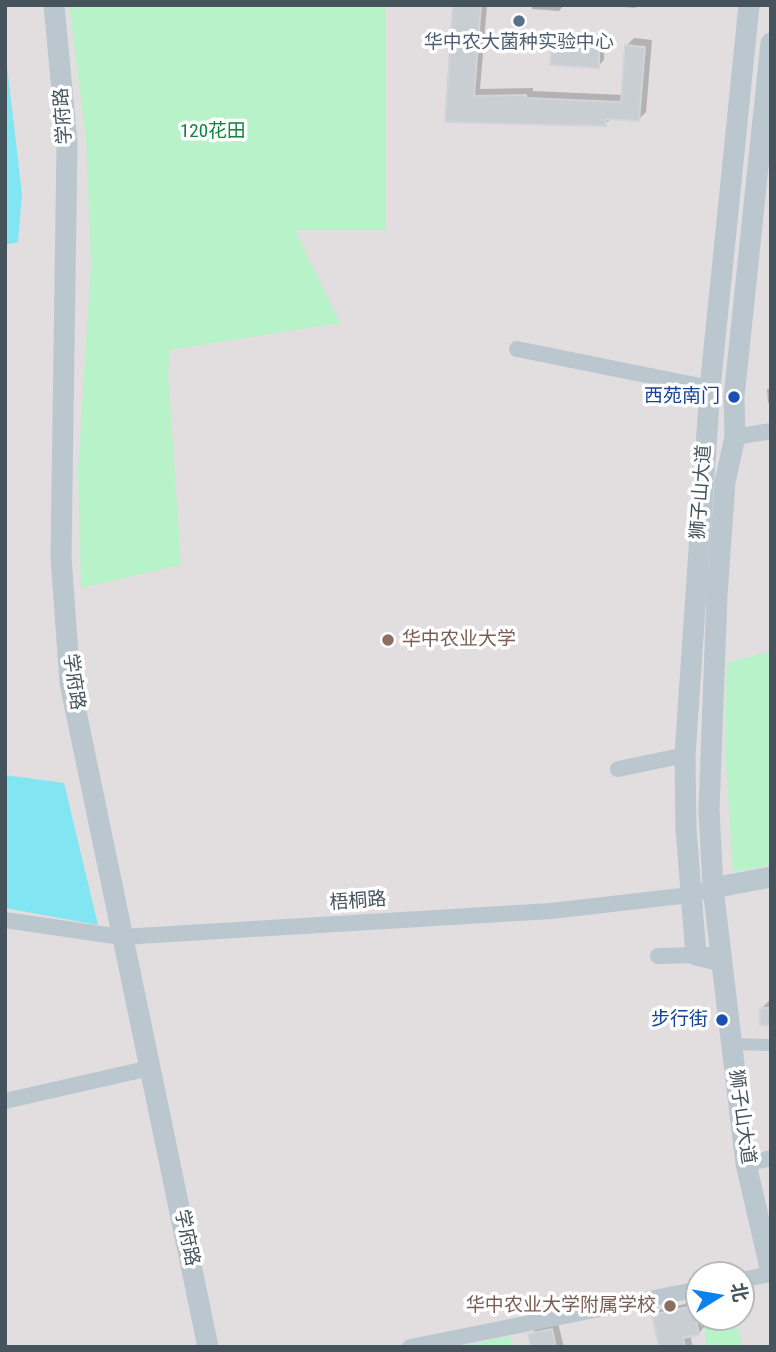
<!DOCTYPE html>
<meta charset="utf-8">
<style>
body{margin:0}
#map{position:relative;width:776px;height:1352px;overflow:hidden;background:#f1edee;font-family:"Roboto Condensed","Noto Sans SC",sans-serif}
canvas{display:block}
.frame{position:absolute;inset:0;border:7px solid #44535c;pointer-events:none}
.north{position:absolute;left:685px;top:1261px;width:70px;height:70px;box-sizing:border-box;background:#fff;border:2px solid #b4babe;border-radius:50%;rotate:79deg;font-size:19px;font-weight:700;line-height:28px;text-align:center;color:#44535c}
.north::after{content:'';display:block;margin:auto;width:24px;height:32px;background:#0c82ec;clip-path:polygon(50% 0,100% 100%,50% 72%,0 100%)}
</style>
<div id="map">
<canvas width="776" height="1352"></canvas>
<div class="frame"></div>
<div class="north">北</div>
</div>
<script>
const context = document.querySelector('canvas').getContext('2d');
context.lineJoin = 'round';
function fillPath(path, color) { context.fillStyle = color; context.fill(path, 'evenodd'); }
function strokePath(path, color, width, dash) { context.strokeStyle = color; context.lineWidth = width; context.lineCap = dash ? 'butt' : 'round'; context.setLineDash(dash || []); context.stroke(path); }
function write(font, color, halo, rows, align = 'center') {
  context.font = font + ' "Roboto Condensed","Noto Sans SC",sans-serif'; context.lineWidth = 7; context.setLineDash([]); context.textBaseline = 'middle'; context.strokeStyle = halo; context.fillStyle = color; for (const [text, x, y, turn = 0] of rows) {
    context.save(); context.translate(x, y); context.rotate((+turn || 0) * Math.PI / 180); context.textAlign = isNaN(turn) ? turn : align; if (halo) context.strokeText(text, 0, 0); context.fillText(text, 0, 0); context.restore();
  }
}
const education = new Path2D(`
 M 5,5 L 771,5 L 771,1347 L 5,1347 ZM 699,1275 L 741,1275 L 741,1317 L 699,1317 Z`);
const green = new Path2D(`
 M 69,5 L 386,5 L 386,230 L 295,230 L 340,323 L 170,350 L 168,372 L 181,565 L 81,588 L 78,472 L 91,264 L 86,137 Z
 M 771,651 L 771,865 L 733,872 L 725,745 L 727,663 Z
 M 702,1317 L 736,1317 L 742,1347 L 707,1347 Z
 M 510,1336 L 513,1347 L 454,1347 Z`);
const water = new Path2D(`
 M 5,49 L 22,194 L 18,242 L 5,245 Z
 M 5,775 L 64,783 L 98,925 L 5,908 Z`);
const shadow = new Path2D(`
 M 455,5 L 487,5 L 480,89 L 533,88 L 533,91 L 623,95 L 627,45 L 634,38 L 652,40 L 646,112 L 639,119 L 612,118 L 605,124 L 447,121 Z
 M 532,5 L 564,5 L 559,11 L 532,9 Z
 M 602,5 L 637,5 L 635,8 Z
 M 560,34 L 604,36 L 604,60 L 598,66 L 554,40 Z
 M 767,389 L 771,389 L 771,402 L 768,403 Z
 M 770,1000 L 771,1000 L 771,1024 L 762,1008 Z
 M 699,1301 L 699,1317 L 703,1317 L 705,1326 L 699,1333 L 690,1335 L 693,1347 L 661,1347 L 654,1316 L 661,1309 Z
 M 558,1323 L 564,1347 L 533,1347 L 530,1335 L 537,1328 Z`);
const building = new Path2D(`
 M 453,5 L 481,5 L 474,96 L 526,95 L 526,98 L 621,102 L 625,45 L 645,47 L 639,121 L 606,119 L 606,126 L 445,122 Z
 M 553,39 L 599,42 L 599,68 L 550,65 Z
 M 760,1008 L 771,1008 L 771,1026 L 760,1025 Z
 M 693,1306 L 699,1335 L 683,1338 L 685,1347 L 659,1347 L 652,1315 Z
 M 552,1329 L 556,1347 L 531,1347 L 528,1334 Z`);
const pedestrian = new Path2D(`
 M 731,1044 L 771,1045`);
const minor = new Path2D(`
 M 517,349 L 710,388
 M 735,437 L 771,431
 M 618,769 L 685,755
 M 5,920 L 121,937 L 551,911 L 690,895 L 713,888
 M 658,956 L 696,955
 M 5,1101 L 150,1068
 M 746,1164 L 771,1158
 M 741,1280 L 771,1274
 M 410,1347 L 699,1289`);
const tertiary = new Path2D(`
 M 54,5 L 67,143 L 61,557 L 70,683 L 208,1347
 M 771,43 L 734,397 L 735,437 L 725,482 L 717,595 L 709,810 L 713,888 L 746,1164 L 771,1272
 M 713,888 L 771,877
 M 721,961 L 696,955 L 686,829 L 685,755 L 710,388 L 749,5`);
const markers = [
 [519,21,7,"#5c6f8a"],
 [734,397,7,"#1a4fb4"],
 [388,640,7,"#8d6e63"],
 [722,1020,7,"#1a4fb4"],
 [670,1306,7,"#8d6e63"]
];
const serviceNames = [
 ["华中农大菌种实验中心",519,43]
];
const streetNames = [
 ["学府路",64,116,-94],
 ["狮子山大道",702,492,-86],
 ["学府路",73,682,82],
 ["梧桐路",358,902,-4],
 ["狮子山大道",741,1117,82],
 ["学府路",186,1238,78]
];
const parkNames = [
 ["120花田",213,132]
];
const transitNames = [
 ["西苑南门",720,397],
 ["步行街",708,1020]
];
const educationNames = [
 ["华中农业大学",402,640],
 ["华中农业大学附属学校",656,1306,"right"]
];
fillPath(education, '#e2dee0');
fillPath(green, '#b8f2c9');
fillPath(water, '#82e5f2');
fillPath(shadow, '#0003');
fillPath(building, '#c9ced3');
strokePath(building, '#d1d4da', 2);
strokePath(pedestrian, '#bac7ce', 12);
strokePath(minor, '#bac7ce', 16);
strokePath(tertiary, '#bac7ce', 21);
for (const [x, y, r, color] of markers) { const dot = new Path2D(); dot.arc(x, y, r, 0, 2 * Math.PI); context.fillStyle = color; context.fill(dot); strokePath(dot, '#fff', 2.5); }
write('19px', '#4e5e75', '#fff', serviceNames);
write('19px', '#44535c', '#fff', streetNames);
write('19px', '#10833f', '#fff', parkNames);
write('19px', '#164399', '#fff', transitNames, 'right');
write('19px', '#785e54', '#fff', educationNames, 'left');
</script>
